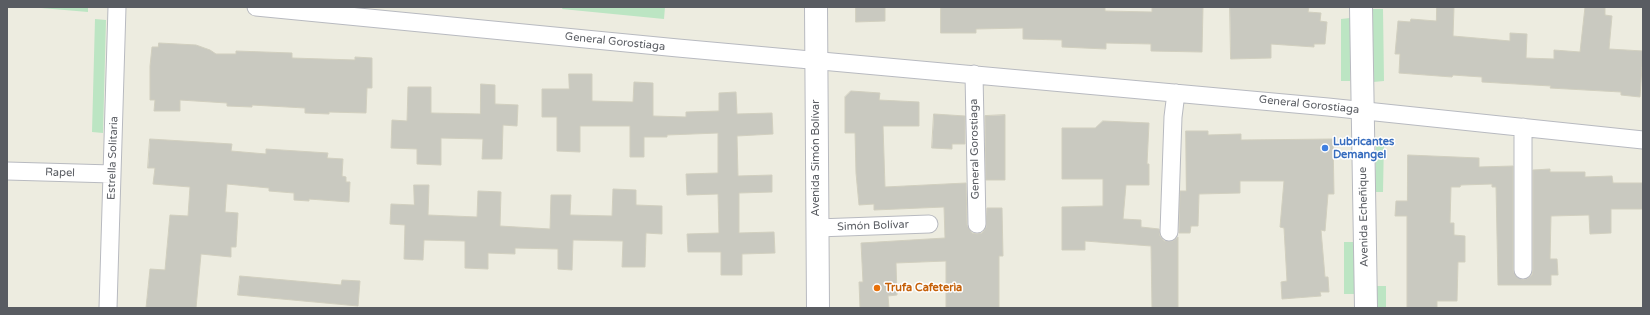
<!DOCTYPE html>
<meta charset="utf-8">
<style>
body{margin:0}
#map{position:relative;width:1650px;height:315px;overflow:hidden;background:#edece0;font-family:"Varela Round",sans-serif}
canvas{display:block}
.frame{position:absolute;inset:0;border:8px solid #595c62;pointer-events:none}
</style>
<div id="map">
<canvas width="1650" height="315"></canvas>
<div class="frame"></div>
</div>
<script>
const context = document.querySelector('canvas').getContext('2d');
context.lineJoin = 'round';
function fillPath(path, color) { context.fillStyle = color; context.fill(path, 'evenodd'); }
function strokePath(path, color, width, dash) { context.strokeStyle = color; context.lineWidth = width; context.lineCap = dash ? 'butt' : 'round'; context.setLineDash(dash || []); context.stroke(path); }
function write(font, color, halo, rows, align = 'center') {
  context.font = font + ' "Varela Round",sans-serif'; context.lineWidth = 3; context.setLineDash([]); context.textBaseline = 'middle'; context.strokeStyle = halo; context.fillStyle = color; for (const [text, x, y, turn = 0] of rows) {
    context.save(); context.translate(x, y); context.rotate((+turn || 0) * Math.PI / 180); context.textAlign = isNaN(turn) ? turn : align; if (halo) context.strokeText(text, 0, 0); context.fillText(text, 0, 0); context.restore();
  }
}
const green = new Path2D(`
 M 41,7 L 88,7 L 88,12 L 41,8 Z
 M 563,7 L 665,7 L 664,19 L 562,9 Z
 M 1372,9 L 1383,9 L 1384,81 L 1373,82 Z
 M 1350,18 L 1350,81 L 1341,81 L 1341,19 Z
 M 95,19 L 106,20 L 103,133 L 92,132 Z
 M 1376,140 L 1384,140 L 1383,192 L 1375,192 Z
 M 1344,242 L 1354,242 L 1355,294 L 1344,294 Z
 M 1377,286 L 1386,286 L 1386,308 L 1377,308 Z`);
const building = new Path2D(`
 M 856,7 L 885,7 L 885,21 L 856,22 Z
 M 941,7 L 1105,7 L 1105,11 L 1152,12 L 1152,7 L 1203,7 L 1202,52 L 1151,51 L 1151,44 L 1106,43 L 1106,49 L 1062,47 L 1062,40 L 1023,39 L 1023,28 L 976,29 L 976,33 L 941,33 Z
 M 1230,7 L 1309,7 L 1308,12 L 1321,13 L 1320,21 L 1327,22 L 1325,44 L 1314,44 L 1314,47 L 1271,44 L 1271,58 L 1231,59 Z
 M 1437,7 L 1454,7 L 1453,36 L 1510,41 L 1510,33 L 1527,34 L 1526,58 L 1554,59 L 1554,50 L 1580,52 L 1585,7 L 1605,7 L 1605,15 L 1612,16 L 1609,49 L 1643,51 L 1640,97 L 1621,95 L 1621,92 L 1550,88 L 1551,86 L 1482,82 L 1482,77 L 1467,76 L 1453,75 L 1452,77 L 1399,73 L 1400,54 L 1395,54 L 1398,21 L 1410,22 L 1411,19 L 1436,21 Z
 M 159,43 L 196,45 L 210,50 L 216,54 L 236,54 L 236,51 L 292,53 L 292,58 L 355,60 L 355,57 L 372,58 L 372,88 L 367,88 L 366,113 L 329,112 L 329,114 L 305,113 L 305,108 L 252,105 L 252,107 L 227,106 L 227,103 L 180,100 L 180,111 L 154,111 L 155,100 L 150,100 L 150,66 L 152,47 L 158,47 Z
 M 569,74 L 592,74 L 592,101 L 633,102 L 634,82 L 653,83 L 653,116 L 686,117 L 686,112 L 719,111 L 719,93 L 736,92 L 737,114 L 772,113 L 773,134 L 737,136 L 738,176 L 772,175 L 772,192 L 739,193 L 739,233 L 774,232 L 775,253 L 742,254 L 742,275 L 721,275 L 721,252 L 688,252 L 687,234 L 719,233 L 718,194 L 687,195 L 686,174 L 718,173 L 718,133 L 667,135 L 667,137 L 644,137 L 644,157 L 630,157 L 630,126 L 580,126 L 580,152 L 557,151 L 557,117 L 542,117 L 542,89 L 569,89 Z
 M 481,84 L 495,85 L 495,104 L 518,105 L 517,126 L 503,125 L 502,159 L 482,159 L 483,139 L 441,138 L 441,165 L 417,164 L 417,149 L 391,148 L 392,120 L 407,121 L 408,87 L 431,87 L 431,113 L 480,114 Z
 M 851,91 L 880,93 L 879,100 L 919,102 L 919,126 L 883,126 L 885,187 L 966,183 L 967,225 L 972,233 L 977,234 L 982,233 L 986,228 L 987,208 L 1002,208 L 1003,256 L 999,256 L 999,308 L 946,308 L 946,261 L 896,263 L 897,295 L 888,296 L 889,308 L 860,308 L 859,282 L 863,282 L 861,243 L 945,238 L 944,207 L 874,210 L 874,204 L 859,205 L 856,173 L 855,133 L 845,133 L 845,97 Z
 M 934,114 L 965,116 L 965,144 L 952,144 L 952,149 L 932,148 Z
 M 1005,115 L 1005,180 L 986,180 L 985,116 Z
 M 1103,121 L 1149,123 L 1147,164 L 1149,164 L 1149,185 L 1126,185 L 1123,219 L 1141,220 L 1141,227 L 1159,229 L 1160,236 L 1164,241 L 1173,241 L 1178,237 L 1178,308 L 1152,308 L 1151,246 L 1085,241 L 1085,250 L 1062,250 L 1062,207 L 1103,206 L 1103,179 L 1062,179 L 1062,128 L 1095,128 Z
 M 1186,131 L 1208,131 L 1208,135 L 1241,134 L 1241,140 L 1333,139 L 1334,194 L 1328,194 L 1325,231 L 1321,230 L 1325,277 L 1328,277 L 1329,292 L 1320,292 L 1321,296 L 1282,299 L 1281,282 L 1287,281 L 1284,228 L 1280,227 L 1284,181 L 1240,181 L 1240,193 L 1199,194 L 1198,226 L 1191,226 L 1190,233 L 1179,233 L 1180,191 L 1186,191 Z
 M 150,139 L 232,144 L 231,151 L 266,154 L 266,149 L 328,153 L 327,158 L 343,159 L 342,176 L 346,177 L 346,182 L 350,182 L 349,202 L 309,199 L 309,201 L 294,200 L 294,193 L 269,191 L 269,188 L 227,184 L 225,212 L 238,213 L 236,247 L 231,247 L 231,257 L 201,254 L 196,308 L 146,308 L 150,269 L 165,270 L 170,215 L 188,216 L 190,187 L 153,184 L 155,168 L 148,168 Z
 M 1408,155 L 1479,158 L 1479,167 L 1513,166 L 1513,270 L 1515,275 L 1523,280 L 1528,278 L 1532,275 L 1533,270 L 1533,170 L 1550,169 L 1550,172 L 1585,172 L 1585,177 L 1612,176 L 1613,183 L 1643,183 L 1643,209 L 1611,209 L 1611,233 L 1590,234 L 1589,215 L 1551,216 L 1550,259 L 1557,259 L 1558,275 L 1551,275 L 1551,285 L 1498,285 L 1496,187 L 1492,187 L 1492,184 L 1461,185 L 1460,187 L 1451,187 L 1450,223 L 1454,223 L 1454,235 L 1465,236 L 1465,262 L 1458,262 L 1457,301 L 1437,301 L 1437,308 L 1407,308 L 1407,216 L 1395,216 L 1396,201 L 1407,201 Z
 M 414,185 L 429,185 L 428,215 L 477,217 L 478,191 L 501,192 L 500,226 L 550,229 L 551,195 L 571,195 L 570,215 L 612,216 L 613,189 L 636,190 L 636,205 L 662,206 L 662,234 L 646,233 L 645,267 L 622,267 L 623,241 L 573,240 L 572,270 L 558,269 L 558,249 L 515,248 L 515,254 L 488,253 L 488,269 L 465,268 L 465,241 L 424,240 L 423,260 L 404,259 L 405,225 L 390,224 L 391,204 L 414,205 Z
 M 240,276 L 341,285 L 342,280 L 360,281 L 358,306 L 238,295 Z`);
const minor = new Path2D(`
 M 256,7 L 678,48 L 1328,107 L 1643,140
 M 974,74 L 977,224
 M 7,171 L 112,174
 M 817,228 L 929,224
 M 1169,232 L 1173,117 L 1176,93
 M 1523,270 L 1523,127
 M 108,308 L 117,7`);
const tertiary = new Path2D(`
 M 816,7 L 818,308
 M 1361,7 L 1366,308`);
const markers = [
 [1325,148,4,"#3f7fe0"],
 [877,288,4,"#e8710a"]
];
const streetNames = [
 ["General Gorostiaga",615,42,6],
 ["General Gorostiaga",1309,105,6],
 ["General Gorostiaga",975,149,-91],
 ["Estrella Solitaria",113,158,-88],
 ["Avenida Simón Bolívar",816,158,-90],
 ["Rapel",60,173,2],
 ["Avenida Echeñique",1364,217,-91],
 ["Simón Bolívar",873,226,-2]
];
const shopNames = [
 ["Lubricantes",1333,142],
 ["Demangel",1333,155]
];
const foodNames = [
 ["Trufa Cafeterìa",885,288]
];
fillPath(green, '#bce5c3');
fillPath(building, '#c9c9c0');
strokePath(building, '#d1cfbf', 1);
strokePath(minor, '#b8bac0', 19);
strokePath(tertiary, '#b8bac0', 24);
strokePath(minor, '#fff', 17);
strokePath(tertiary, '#fff', 22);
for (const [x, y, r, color] of markers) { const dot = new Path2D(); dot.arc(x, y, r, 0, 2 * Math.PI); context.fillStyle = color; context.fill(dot); strokePath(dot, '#fff', 1.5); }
write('11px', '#595c62', '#fff', streetNames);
write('bold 11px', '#366cbe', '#fff', shopNames, 'left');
write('bold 11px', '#c56008', '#fff', foodNames, 'left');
</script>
